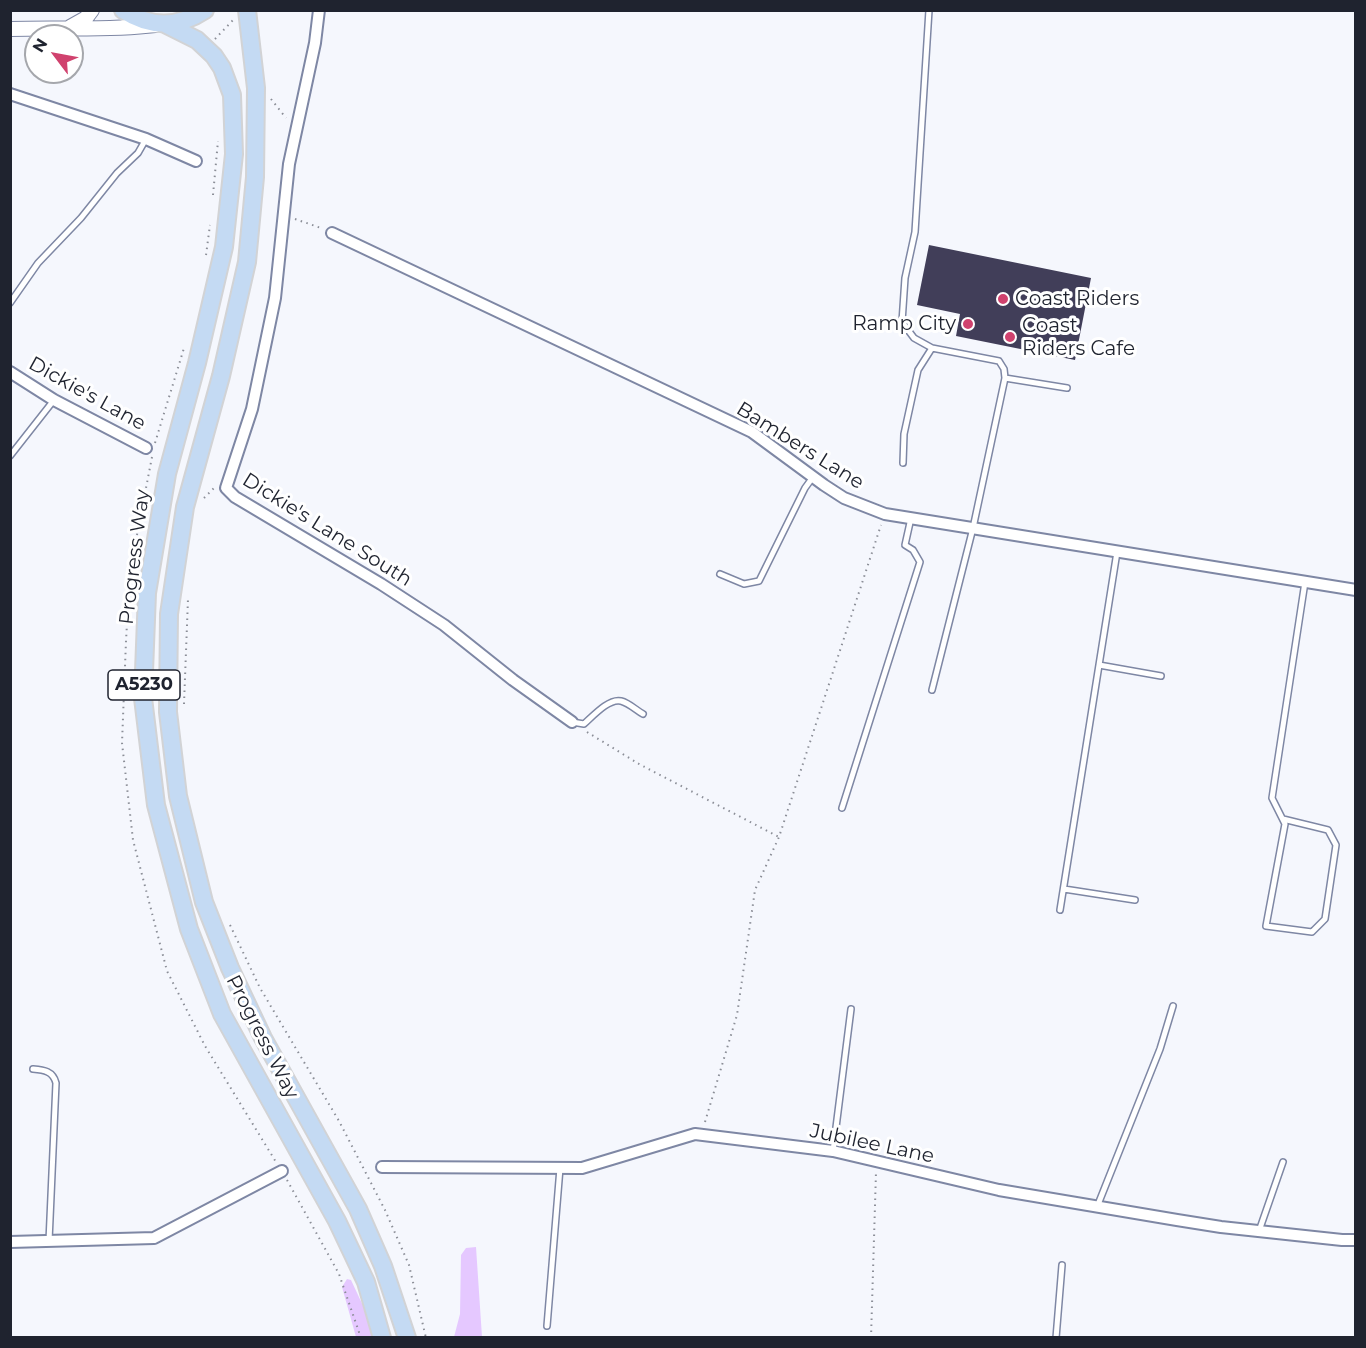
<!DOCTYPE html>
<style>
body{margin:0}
#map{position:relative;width:1366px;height:1348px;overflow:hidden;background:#f5f7fd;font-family:Montserrat,sans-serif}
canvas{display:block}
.frame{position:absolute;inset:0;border:12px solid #1f232f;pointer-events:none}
.north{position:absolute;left:24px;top:24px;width:60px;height:60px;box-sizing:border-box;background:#fff;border:2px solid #a5a7ac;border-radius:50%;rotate:302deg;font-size:16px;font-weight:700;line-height:24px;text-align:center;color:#1f232f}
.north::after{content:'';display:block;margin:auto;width:21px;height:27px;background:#d0426e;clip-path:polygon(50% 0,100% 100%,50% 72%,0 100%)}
</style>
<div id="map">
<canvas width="1366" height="1348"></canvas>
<div class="frame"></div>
<div class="north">N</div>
</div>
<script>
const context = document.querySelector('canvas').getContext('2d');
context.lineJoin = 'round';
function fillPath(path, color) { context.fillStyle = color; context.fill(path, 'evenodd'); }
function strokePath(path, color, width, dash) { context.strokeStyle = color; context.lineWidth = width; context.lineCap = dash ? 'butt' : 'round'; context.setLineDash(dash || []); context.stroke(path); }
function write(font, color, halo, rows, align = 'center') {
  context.font = font + ' Montserrat,sans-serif'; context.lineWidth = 6; context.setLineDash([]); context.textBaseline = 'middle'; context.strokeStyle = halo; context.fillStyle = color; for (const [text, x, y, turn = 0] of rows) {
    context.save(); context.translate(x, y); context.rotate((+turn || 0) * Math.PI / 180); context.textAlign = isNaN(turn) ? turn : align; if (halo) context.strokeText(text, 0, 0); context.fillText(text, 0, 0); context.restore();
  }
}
const green = new Path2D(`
 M 476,1247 L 482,1337 L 454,1337 L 460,1314 L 461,1255 L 466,1248 Z
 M 347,1279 L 351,1280 L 365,1310 L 373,1337 L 356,1337 L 342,1287 Z`);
const building = new Path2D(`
 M 929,245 L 1091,278 L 1075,360 L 956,336 L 960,314 L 917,305 Z`);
const path = new Path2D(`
 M 215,39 L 234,19
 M 271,99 L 286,118
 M 213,195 L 218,141
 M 295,219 L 321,228
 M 206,255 L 210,225
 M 155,443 L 184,348
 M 152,457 L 130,571 L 126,641 L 122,743 L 133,840 L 167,971 L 205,1046 L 276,1162
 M 204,498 L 214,488
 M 184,704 L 188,599
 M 587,732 L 639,764 L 779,837
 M 230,925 L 260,988 L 339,1121 L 385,1210 L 409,1265 L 426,1338
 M 705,1122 L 737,1015 L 755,890 L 779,837 L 881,525
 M 287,1180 L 339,1274 L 361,1338
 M 871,1338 L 876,1172`);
const service = new Path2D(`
 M 929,10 L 915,232 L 905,278 L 902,322 L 914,338 L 932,348 L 999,361 L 1004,369 L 1005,378 L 973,528 L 932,690
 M 10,303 L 38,263 L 81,218 L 117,173 L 138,153 L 146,139
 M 1005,378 L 1067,388
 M 10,456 L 54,400
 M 903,463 L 904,434 L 918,370 L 932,348
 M 720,574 L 744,584 L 759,581 L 805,488 L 813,477
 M 1099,665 L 1161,676
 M 572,722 L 584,724 C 593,716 609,698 621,701 C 629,703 636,710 643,714
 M 842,808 L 920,562 L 913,550 L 905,545 L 911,518
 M 1283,819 L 1328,830 L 1336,845 L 1325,919 L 1312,932 L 1266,926 L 1285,824 L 1272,798 L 1305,582
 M 1064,889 L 1135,900
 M 1060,910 L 1117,552
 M 33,1069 C 44,1070 53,1071 56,1083 L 49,1241
 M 833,1151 L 851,1009
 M 1097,1207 L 1160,1049 L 1173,1006
 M 1259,1231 L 1283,1162
 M 547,1326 L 560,1168
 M 1056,1338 L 1062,1265`);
const minor = new Path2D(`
 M 319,10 L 315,43 L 289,164 L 275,298 L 252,409 L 226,488 L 235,497 L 381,584 L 444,625 L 513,680 L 572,722
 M 10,94 L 146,139 L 196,161
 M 332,233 L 752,432 L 824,485 L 844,498 L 885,514 L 1356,590
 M 10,372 L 54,400 L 146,448
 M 382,1167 L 582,1168 L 695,1134 L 833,1151 L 999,1190 L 1177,1220 L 1221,1227 L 1342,1240 L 1356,1240
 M 10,1242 L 154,1238 L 282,1171`);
const tertiary = new Path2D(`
 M 70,27 L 86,18 L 92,10
 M 10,29 C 59,27 107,31 155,25`);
const primary = new Path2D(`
 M 123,10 C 150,28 178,28 205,10
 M 247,10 L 256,88 L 255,177 L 247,262 L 221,376 L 185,507 L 169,614 L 168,712 L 178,796 L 204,902 L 230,968 L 263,1038 L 358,1209 L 383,1266 L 407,1338
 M 165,24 L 197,40 L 214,56 L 222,68 L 232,95 L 234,154 L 224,247 L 197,363 L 167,474 L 147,593 L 143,698 L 156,805 L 189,929 L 222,1014 L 337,1221 L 366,1282 L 382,1338`);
const markers = [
 [1003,299,6,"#d0426e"],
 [968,324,6,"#d0426e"],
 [1010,337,6,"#d0426e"]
];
const shields = [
 [144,685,72]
];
const shieldNames = [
 ["A5230",144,685]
];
const poiNames = [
 ["Coast Riders",1015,299],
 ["Ramp City",956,324,"right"],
 ["Coast",1022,326],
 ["Riders Cafe",1022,349]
];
const streetNames = [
 ["Dickie's Lane",87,394,29],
 ["Bambers Lane",800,446,32],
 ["Dickie's Lane South",327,530,32],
 ["Progress Way",135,557,-83],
 ["Progress Way",262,1037,63],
 ["Jubilee Lane",872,1144,12]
];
fillPath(green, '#e5c8ff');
fillPath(building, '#413e59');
strokePath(service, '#7e87a4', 8);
strokePath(minor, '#7e87a4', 14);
strokePath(tertiary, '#7e87a4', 16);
strokePath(primary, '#d2d3d5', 20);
strokePath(path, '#8b8e97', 2, [1.5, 4.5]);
strokePath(service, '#fff', 5);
strokePath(minor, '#fff', 10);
strokePath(tertiary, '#fff', 14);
strokePath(primary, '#c4daf3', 16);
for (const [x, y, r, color] of markers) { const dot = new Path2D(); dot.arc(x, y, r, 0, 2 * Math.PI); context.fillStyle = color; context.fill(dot); strokePath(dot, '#fff', 2); }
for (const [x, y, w] of shields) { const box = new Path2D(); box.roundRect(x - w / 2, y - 15, w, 30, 4.5); context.fillStyle = '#fff'; context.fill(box); strokePath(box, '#1f232f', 1.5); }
write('bold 18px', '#1f232f', null, shieldNames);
write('20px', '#1f232f', '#fff', poiNames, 'left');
write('20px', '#1f232f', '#fff', streetNames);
</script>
